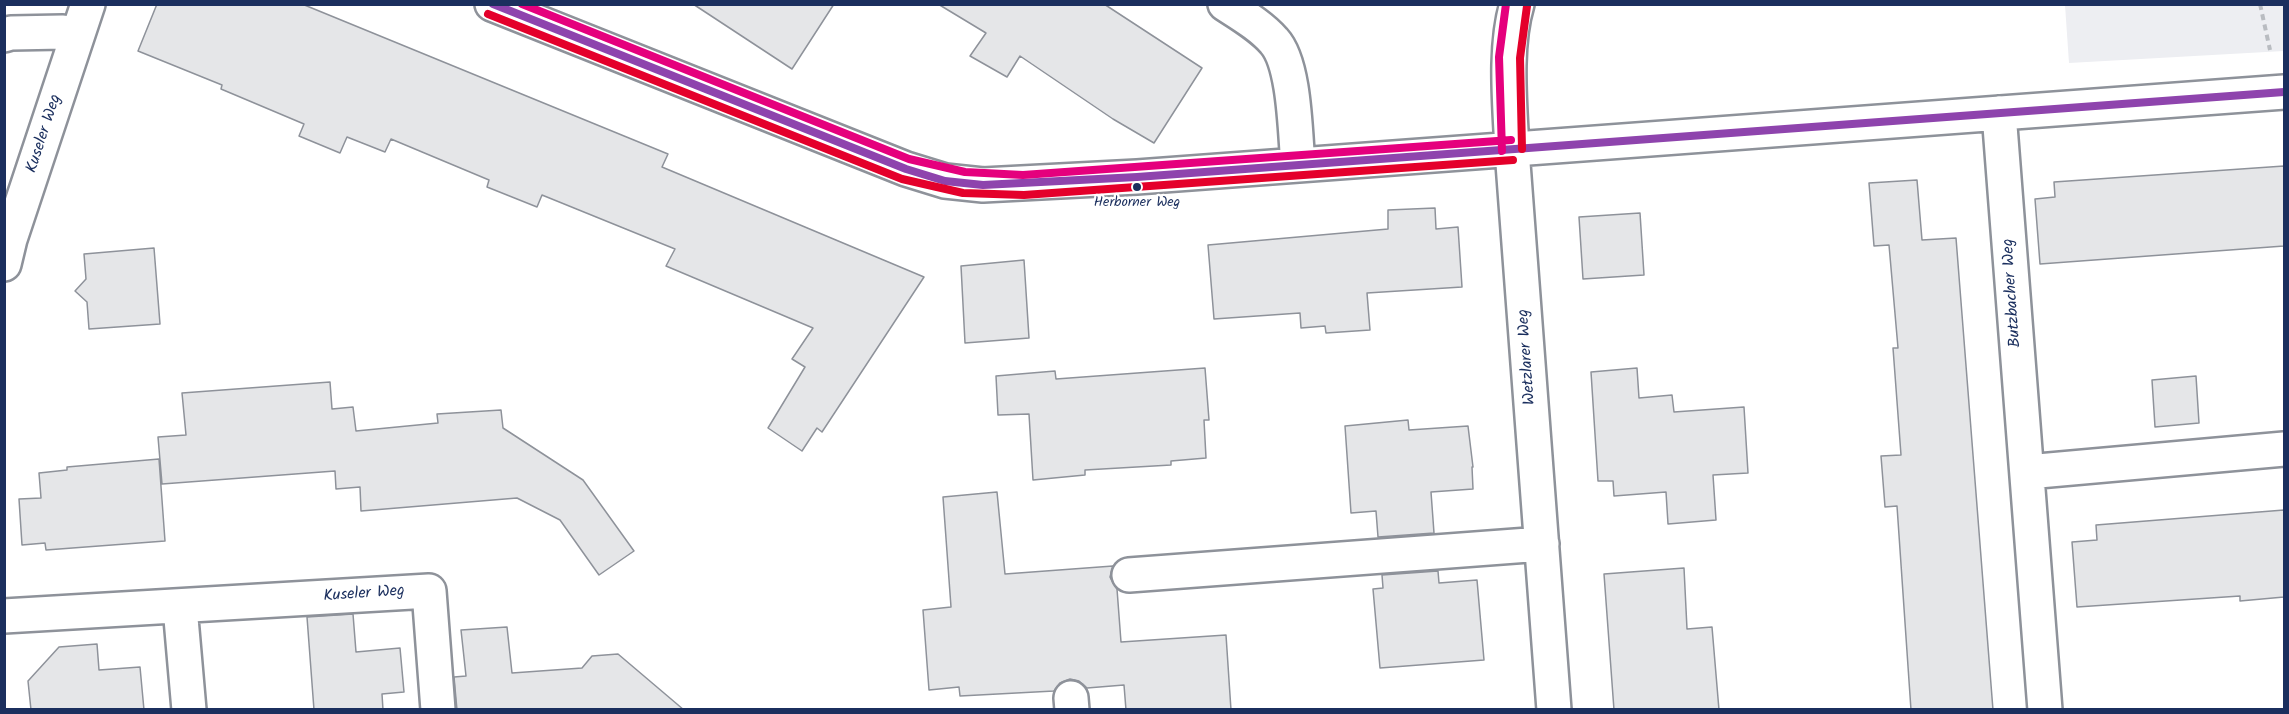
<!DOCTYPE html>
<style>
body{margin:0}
#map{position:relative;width:2289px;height:714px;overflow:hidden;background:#fff;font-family:Kalam,sans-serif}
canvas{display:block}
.frame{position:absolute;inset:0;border:6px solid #1b2f5e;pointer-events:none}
</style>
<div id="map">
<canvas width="2289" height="714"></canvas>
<div class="frame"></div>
</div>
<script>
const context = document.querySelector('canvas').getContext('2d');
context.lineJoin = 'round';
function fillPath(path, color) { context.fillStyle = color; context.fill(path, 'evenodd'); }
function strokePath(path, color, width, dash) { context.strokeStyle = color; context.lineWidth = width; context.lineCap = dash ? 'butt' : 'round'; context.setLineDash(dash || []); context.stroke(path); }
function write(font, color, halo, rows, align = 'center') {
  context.font = font + ' Kalam,sans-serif'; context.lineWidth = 4.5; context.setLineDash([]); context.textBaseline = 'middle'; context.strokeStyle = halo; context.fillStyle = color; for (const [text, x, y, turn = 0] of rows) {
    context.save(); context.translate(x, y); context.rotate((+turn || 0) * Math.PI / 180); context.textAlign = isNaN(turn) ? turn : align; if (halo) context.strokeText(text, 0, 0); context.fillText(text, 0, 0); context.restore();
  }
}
const green = new Path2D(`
 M 2065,5 L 2284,5 L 2284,51 L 2069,63 Z`);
const building = new Path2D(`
 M 157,4 L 302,4 L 668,154 L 662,167 L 924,277 L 822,432 L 817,428 L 802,451 L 768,428 L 805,367 L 792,359 L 813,328 L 666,266 L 675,249 L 542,195 L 537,207 L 487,187 L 489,180 L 391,139 L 385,152 L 347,137 L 340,153 L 299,136 L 304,124 L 221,89 L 222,85 L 138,51 Z
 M 693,4 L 834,4 L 792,69 Z
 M 938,4 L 1104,4 L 1202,68 L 1154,143 L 1113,119 L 1020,56 L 1007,77 L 970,56 L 986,33 Z
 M 2284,166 L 2284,246 L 2040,264 L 2035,199 L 2055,197 L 2054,182 Z
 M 1917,180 L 1922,240 L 1956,238 L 1993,710 L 1911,710 L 1897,506 L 1885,507 L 1881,456 L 1901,455 L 1893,348 L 1898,348 L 1889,245 L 1874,246 L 1869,183 Z
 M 1435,208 L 1436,229 L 1458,227 L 1462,287 L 1367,293 L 1370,330 L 1326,333 L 1325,326 L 1301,328 L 1300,313 L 1214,319 L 1208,245 L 1388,229 L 1388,210 Z
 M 1640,213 L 1644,275 L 1583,279 L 1579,217 Z
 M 154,248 L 160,324 L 89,329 L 87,302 L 75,291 L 86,279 L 84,254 Z
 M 1024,260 L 1029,338 L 965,343 L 961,266 Z
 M 1205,368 L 1209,420 L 1204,420 L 1206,458 L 1171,461 L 1171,465 L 1085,470 L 1085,475 L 1033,480 L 1029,414 L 998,415 L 996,376 L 1055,371 L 1056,379 Z
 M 1637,368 L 1639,398 L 1672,395 L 1674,412 L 1744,407 L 1748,473 L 1713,475 L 1716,520 L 1668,524 L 1666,492 L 1614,496 L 1613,481 L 1598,481 L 1591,372 Z
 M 2196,376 L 2199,423 L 2155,427 L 2152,380 Z
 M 330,382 L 332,409 L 353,407 L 356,431 L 438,423 L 437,414 L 501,410 L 503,428 L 583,480 L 634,551 L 599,575 L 560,520 L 517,498 L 361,511 L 360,487 L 336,489 L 335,471 L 162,484 L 158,437 L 186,435 L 182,393 Z
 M 1408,420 L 1409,430 L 1468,426 L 1473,467 L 1472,467 L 1473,489 L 1431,492 L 1434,533 L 1378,537 L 1376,511 L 1351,513 L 1345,426 Z
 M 159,459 L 165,541 L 46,550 L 45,543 L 22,545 L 19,499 L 41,498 L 39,473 L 67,470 L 67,467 Z
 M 997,492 L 1005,574 L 1113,566 L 1110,577 L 1117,589 L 1121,642 L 1226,635 L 1231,710 L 1126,710 L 1124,685 L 1087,688 L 1079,681 L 1070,679 L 1060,683 L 1054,691 L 960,696 L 959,687 L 929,690 L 923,610 L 951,607 L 943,497 Z
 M 2284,510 L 2284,597 L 2240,601 L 2240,596 L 2077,607 L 2072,542 L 2097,540 L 2096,525 Z
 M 1684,568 L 1687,629 L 1712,627 L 1719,710 L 1614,710 L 1604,574 Z
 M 1438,571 L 1439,583 L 1477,580 L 1484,660 L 1380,668 L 1373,589 L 1383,588 L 1382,575 Z
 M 353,614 L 356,652 L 400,648 L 404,692 L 382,694 L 383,710 L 314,710 L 307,617 Z
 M 507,627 L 512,673 L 582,668 L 592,656 L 618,654 L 684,710 L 457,710 L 454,677 L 466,676 L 461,630 Z
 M 97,644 L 99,670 L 140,667 L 144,710 L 31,710 L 28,681 L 59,647 Z`);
const path = new Path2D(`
 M 2260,4 L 2270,50`);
const minor = new Path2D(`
 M 492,4 L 906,169 L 945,181 L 983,185 L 1137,177 L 2284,92
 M 1225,4 C 1242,15 1261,26 1274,41 C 1295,64 1295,133 1298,165
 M 1517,4 C 1504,47 1510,106 1512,150 L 1554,710
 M 4,35 L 11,33 L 63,32 L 78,34
 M 1999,113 L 2045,710
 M 4,264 L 10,239 L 88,4
 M 2027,472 L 2284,449
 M 1129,575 L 1542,544
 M 180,607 L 189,710
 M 4,616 L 429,591 L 438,710
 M 1071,698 L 1072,710`);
const bus1 = new Path2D(`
 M 493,4 L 906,169 L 945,181 L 983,185 L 1137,177 L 2284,92`);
const bus2 = new Path2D(`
 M 488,14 L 902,179 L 963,193 L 1024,195 L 1513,160
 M 1522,149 L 1520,58 L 1527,6`);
const bus3 = new Path2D(`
 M 522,4 L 909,159 L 965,172 L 1023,175 L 1511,140
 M 1502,151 L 1499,57 L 1506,4`);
const markers = [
 [1137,187,5,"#1b2f5e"]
];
const busNames = [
 ["Herborner Weg",1137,204]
];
const streetNames = [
 ["Kuseler Weg",45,134,-72],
 ["Butzbacher Weg",2013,293,-94],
 ["Wetzlarer Weg",1528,357,-94],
 ["Kuseler Weg",364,595,-4]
];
fillPath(green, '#edeef2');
fillPath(building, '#e5e6e8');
strokePath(building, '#8e929a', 1.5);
strokePath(minor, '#8e929a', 38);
strokePath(path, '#b9bcc1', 4, [6, 4.5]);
strokePath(minor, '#fff', 33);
strokePath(bus1, '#8e44ad', 8);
strokePath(bus2, '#e4002b', 8);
strokePath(bus3, '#e5007d', 8);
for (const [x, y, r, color] of markers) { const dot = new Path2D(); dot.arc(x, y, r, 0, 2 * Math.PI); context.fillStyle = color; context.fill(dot); strokePath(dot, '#fff', 2); }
write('14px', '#1b2f5e', '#fff', busNames);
write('16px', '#1b2f5e', '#fff', streetNames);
</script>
